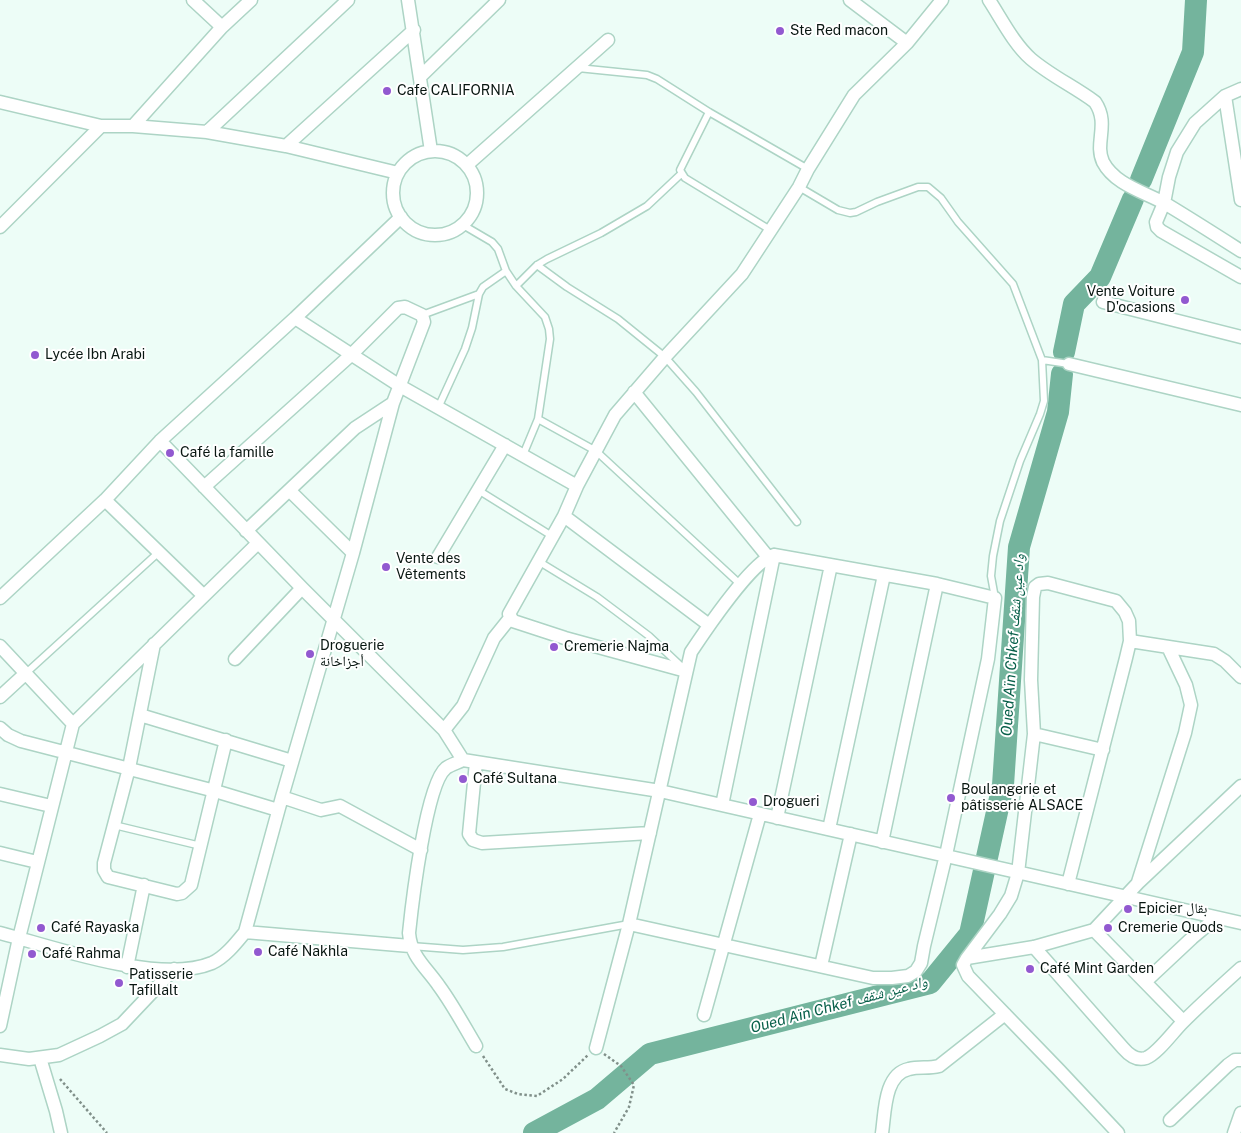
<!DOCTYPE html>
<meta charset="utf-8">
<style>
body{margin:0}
canvas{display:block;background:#edfdf7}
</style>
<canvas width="1241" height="1133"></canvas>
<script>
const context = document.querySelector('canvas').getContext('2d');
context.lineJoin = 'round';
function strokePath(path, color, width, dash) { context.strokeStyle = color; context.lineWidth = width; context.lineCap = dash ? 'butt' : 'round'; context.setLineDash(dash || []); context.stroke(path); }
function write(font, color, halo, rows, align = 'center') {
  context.font = font + ' "Public Sans","Noto Naskh Arabic",sans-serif'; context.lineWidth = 4; context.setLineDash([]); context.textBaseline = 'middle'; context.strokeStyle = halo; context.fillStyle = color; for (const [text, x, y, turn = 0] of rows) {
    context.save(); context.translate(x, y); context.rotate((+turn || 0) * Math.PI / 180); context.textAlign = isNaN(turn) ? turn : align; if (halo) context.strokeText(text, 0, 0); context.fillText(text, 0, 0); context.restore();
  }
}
const river = new Path2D(`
 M 1141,180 L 1193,52 L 1196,0
 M 1064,352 L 1074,304 L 1100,277 L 1133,199
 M 534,1133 L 597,1099 L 650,1054 L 930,983 L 970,934 L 1003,785 L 1019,547 L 1058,412 L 1062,374`);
const path = new Path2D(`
 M 604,1054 L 621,1066 L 634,1085 L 629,1107 L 614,1133
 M 483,1056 L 505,1089 L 518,1094 L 537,1096 L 563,1079 L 588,1055
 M 60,1079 L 107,1133`);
const lane = new Path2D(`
 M 578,68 L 647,75 L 657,79 L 709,112 L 808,169
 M 709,112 L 680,170 L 685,178 L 772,231
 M 799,187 L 838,210 L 850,213 L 856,212 L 877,202 L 918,187 L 928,187 L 941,198 L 958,222 L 1013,284 L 1042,360 L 1044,401 L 1040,414 L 1020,461 L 1000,521 L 993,556 L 991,576 L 995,598
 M 463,225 L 492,242 L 498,249 L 506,271 L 516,286 L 545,317 L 549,329 L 550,339 L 538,419 L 523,455
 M 537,265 L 567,287 L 618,319 L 665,357 L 696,392 L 797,522
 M 516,286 L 537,265 L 547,259 L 601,233 L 647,206 L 681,174
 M 422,315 L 479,294
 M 1042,360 L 1069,364
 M 438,408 L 465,349 L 472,328 L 479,294 L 483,287 L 506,271
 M 538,419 L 596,451 L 741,585
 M 478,490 L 552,536
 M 538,561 L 597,597 L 649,636 L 682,667
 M 25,674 L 159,552
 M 114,825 L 201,846
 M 411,946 L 463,950 L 503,947 L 629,924`);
const street = new Path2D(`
 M 193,0 L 222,27
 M 408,0 L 431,151
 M 850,0 L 907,43
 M 989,0 C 1002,20 1014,44 1031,59 C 1051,76 1075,87 1095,102 C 1110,124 1094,143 1103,162 C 1115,185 1145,192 1166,204 C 1191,219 1216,235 1241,251
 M 421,76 L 499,0
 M 1241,89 L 1225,96 L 1195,123 L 1177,152 L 1169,177 L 1164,203 L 1156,222 L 1157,227 L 1161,231 L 1241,277
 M 1225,96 L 1241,200
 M 0,102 L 101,126 L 133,126 L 207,132 L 286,146 L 398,173
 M 133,126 L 222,27 L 251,0
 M 207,132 L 348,0
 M 286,146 L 414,30
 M393 193a42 42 0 1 1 84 0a42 42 0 1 1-84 0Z
 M 467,165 L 608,40
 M 0,227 L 101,126
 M 1103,302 L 1241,337
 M 295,318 L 400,386 L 577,486 L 615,415 L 665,357 L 742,274 L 799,187 L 808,169 L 854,95 L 907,43 L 942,0
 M 1069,364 L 1241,405
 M 634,392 L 768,557
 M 160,441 L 302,588 L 444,730 L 463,760
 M 577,486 L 564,516 L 509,614 L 513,621 L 565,638 L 686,671
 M 204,487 L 352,354 L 398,308 L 405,307 L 422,315 L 424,322 L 393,403 L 353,553 L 282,797 L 245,932
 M 290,491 L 353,553
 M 105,500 L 203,595
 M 564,516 L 709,625
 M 246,531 L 355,428 L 393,403
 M 438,557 L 505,445
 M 0,598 L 105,500 L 160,441 L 295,318 L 401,217
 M 1130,641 L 1214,654 L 1225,661 L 1241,677
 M 154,644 L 129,768 L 104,863 L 104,870 L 108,877 L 177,894 L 182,893 L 191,885 L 226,740
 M 0,646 L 73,724
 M 235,659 L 302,588
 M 0,697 L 25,674
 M 140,715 L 292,761
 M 0,728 L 8,735 L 21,741 L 215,791 L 278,810
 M 444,730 L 463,706 L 494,638 L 510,618
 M 1034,734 L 1103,750
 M 476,762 L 469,834 L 473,840 L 482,843 L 650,833
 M 0,794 L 51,806
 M 282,797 L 321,810 L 340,806 L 421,850
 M 722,805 L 774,555
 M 777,818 L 831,565
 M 829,829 L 884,575
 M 882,842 L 937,584
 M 0,853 L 37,862
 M 1138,882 L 1185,733 L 1191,705 L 1186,685 L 1168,647
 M 1094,930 L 1183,1021
 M 0,933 C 54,947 159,985 212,963 C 225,957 236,943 245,932 L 410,946
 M 1034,947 L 1123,1048 C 1129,1055 1137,1061 1146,1058 C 1157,1054 1173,1032 1182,1023 C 1201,1004 1221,986 1241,968
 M 967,958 L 1000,914 L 1011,896 L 1018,873 L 1034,734 L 1031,680 L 1033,597 L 1035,587 L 1039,584 L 1048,583 L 1116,601 L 1125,612 L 1129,621 L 1130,641 L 1126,658 L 1068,884
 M 821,966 L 851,834
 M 127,967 L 144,885
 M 1145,982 L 1192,938 L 1216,918
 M 704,1015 L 760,814
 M 0,1026 L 19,938 L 73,724 L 258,543
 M 476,1046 C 464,1026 453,1005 439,986 C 426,967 411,957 409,933 C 412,904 426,784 446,768 C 450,765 457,763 463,760 L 660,791 L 1241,923
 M 596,1048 L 629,924 L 691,652 C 705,631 752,561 774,555 L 937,584 L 995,598 L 988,659 L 946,855 L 924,946 L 921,963 L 916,971 L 908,976 L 892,978 L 873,978 L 629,924
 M 0,1055 L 29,1059 L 59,1055 L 100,1036 L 122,1024 L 174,969
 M 40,1058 L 56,1111 L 61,1133
 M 1170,1120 L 1228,1065 L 1235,1060 L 1241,1060
 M 882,1133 C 885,1113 884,1074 909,1069 C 919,1066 928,1069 939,1066 L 1005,1014
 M 1118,1133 L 1059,1070 L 968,976 L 963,965 L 967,958 L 1034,947 L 1094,930 L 1138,883 L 1241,786
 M 1234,1133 L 1241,1113`);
const markers = [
 [780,31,5,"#9259d0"],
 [387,91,5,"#9259d0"],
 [1185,300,5,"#9259d0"],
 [35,355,5,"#9259d0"],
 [170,453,5,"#9259d0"],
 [386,567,5,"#9259d0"],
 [554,647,5,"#9259d0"],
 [310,654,5,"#9259d0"],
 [463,779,5,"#9259d0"],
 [951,798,5,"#9259d0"],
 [753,802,5,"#9259d0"],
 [1128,909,5,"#9259d0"],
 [41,928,5,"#9259d0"],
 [1108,928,5,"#9259d0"],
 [258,952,5,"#9259d0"],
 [32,954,5,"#9259d0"],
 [1030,969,5,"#9259d0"],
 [119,983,5,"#9259d0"]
];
const poiNames = [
 ["Ste Red macon",790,31],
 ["Cafe CALIFORNIA",397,91],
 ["Vente Voiture",1175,292,"right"],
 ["D'ocasions",1175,308,"right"],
 ["Lycée Ibn Arabi",45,355],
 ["Café la famille",180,453],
 ["Vente des",396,559],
 ["Vêtements",396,575],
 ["Droguerie",320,646],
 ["أجزاخانة",320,662],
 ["Cremerie Najma",564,647],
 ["Café Sultana",473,779],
 ["Boulangerie et",961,790],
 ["pâtisserie ALSACE",961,806],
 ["Drogueri",763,802],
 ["Epicier بقال",1138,909],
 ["Café Rayaska",51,928],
 ["Cremerie Quods",1118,928],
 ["Café Nakhla",268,952],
 ["Café Rahma",42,954],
 ["Café Mint Garden",1040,969],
 ["Patisserie",129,975],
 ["Tafillalt",129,991]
];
const waterNames = [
 ["Oued Aïn Chkef واد عين شقف",1013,645,-86],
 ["Oued Aïn Chkef واد عين شقف",839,1005,-15]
];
strokePath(river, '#74b49d', 22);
strokePath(lane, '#add4c5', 9);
strokePath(street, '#add4c5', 15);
strokePath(path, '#81908a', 2.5, [2.5, 2.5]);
strokePath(lane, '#fff', 6);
strokePath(street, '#fff', 12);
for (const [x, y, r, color] of markers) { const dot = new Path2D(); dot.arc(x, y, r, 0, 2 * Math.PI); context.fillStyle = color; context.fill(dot); strokePath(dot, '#fff', 2); }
write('14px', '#081611', '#fff', poiNames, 'left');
write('italic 15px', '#075f49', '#fff', waterNames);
</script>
